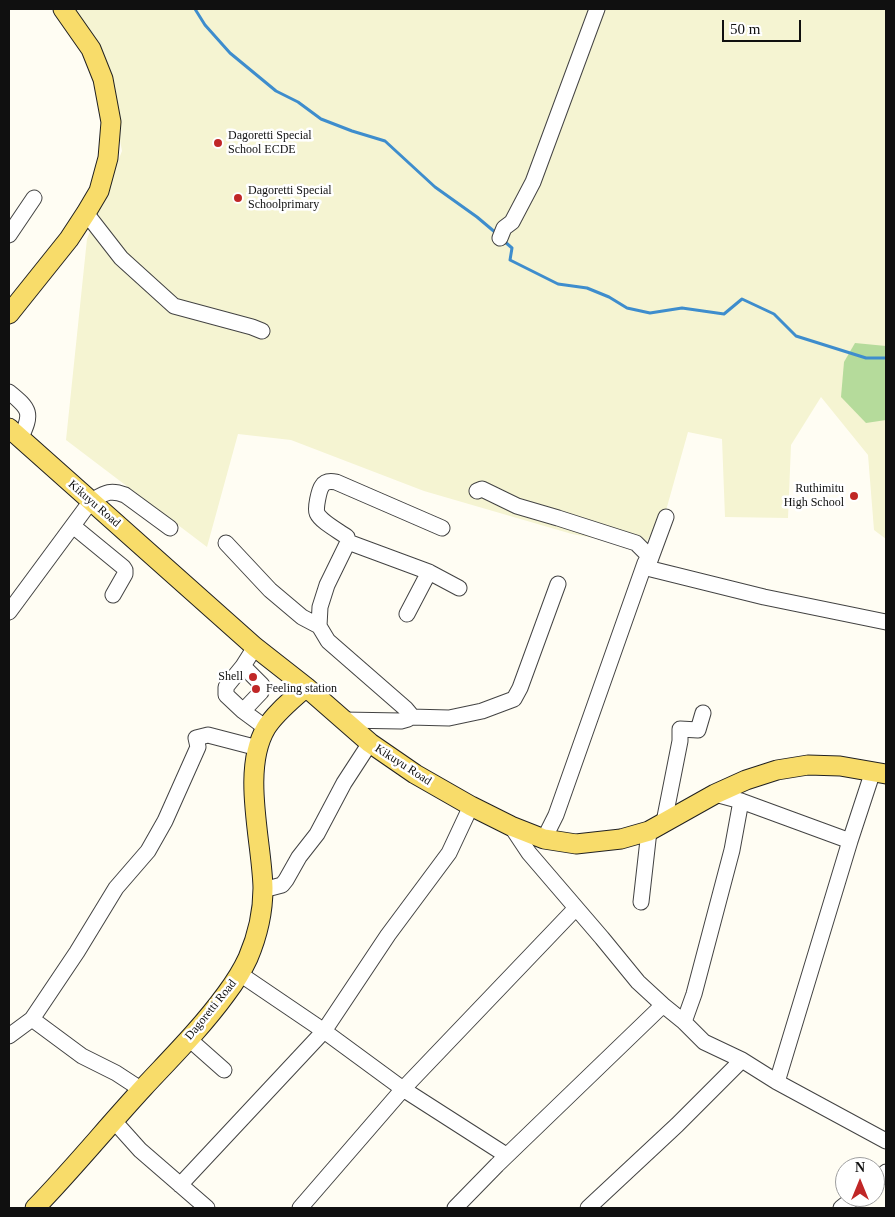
<!DOCTYPE html>
<style>
body{margin:0}
#map{position:relative;width:895px;height:1217px;overflow:hidden;background:#fffdf3;font-family:Georgia,serif}
canvas{display:block}
.frame{position:absolute;inset:0;border:10px solid #101010;pointer-events:none}
.north{position:absolute;left:835px;top:1157px;width:50px;height:50px;box-sizing:border-box;background:#fff;border:1px solid #9f9f9f;border-radius:50%;rotate:0deg;font-size:14px;font-weight:700;line-height:20px;text-align:center;color:#101010}
.north::after{content:'';display:block;margin:auto;width:18px;height:22px;background:#c02727;clip-path:polygon(50% 0,100% 100%,50% 72%,0 100%)}
.scale{position:absolute;left:722px;top:20px;width:79px;height:22px;box-sizing:border-box;border:2px solid #101010;border-top:0;padding-left:6px;font-size:15px;line-height:18px;white-space:nowrap;color:#101010;-webkit-text-stroke:4px #fff;paint-order:stroke}
</style>
<div id="map">
<canvas width="895" height="1217"></canvas>
<div class="frame"></div>
<div class="north">N</div>
<div class="scale">50 m</div>
</div>
<script>
const context = document.querySelector('canvas').getContext('2d');
context.lineJoin = 'round';
function fillPath(path, color) { context.fillStyle = color; context.fill(path, 'evenodd'); }
function strokePath(path, color, width, dash) { context.strokeStyle = color; context.lineWidth = width; context.lineCap = dash ? 'butt' : 'round'; context.setLineDash(dash || []); context.stroke(path); }
function write(font, color, halo, rows, align = 'center') {
  context.font = font + ' Georgia,serif'; context.lineWidth = 5; context.setLineDash([]); context.textBaseline = 'middle'; context.strokeStyle = halo; context.fillStyle = color; for (const [text, x, y, turn = 0] of rows) {
    context.save(); context.translate(x, y); context.rotate((+turn || 0) * Math.PI / 180); context.textAlign = isNaN(turn) ? turn : align; if (halo) context.strokeText(text, 0, 0); context.fillText(text, 0, 0); context.restore();
  }
}
const farmland = new Path2D(`
 M 71,9 L 886,9 L 886,539 L 874,530 L 868,455 L 821,397 L 791,445 L 788,518 L 725,517 L 722,439 L 688,432 L 665,514 L 643,547 L 572,534 L 424,491 L 291,440 L 238,434 L 207,547 L 66,440 L 87,239 L 122,151 L 103,52 Z`);
const forest = new Path2D(`
 M 855,343 L 886,346 L 886,420 L 866,423 L 841,397 L 844,362 Z`);
const stream = new Path2D(`
 M 195,9 L 205,25 L 230,53 L 276,91 L 298,102 L 321,119 L 352,131 L 385,141 L 435,187 L 477,217 L 496,233
 M 504,241 L 512,248 L 510,260 L 558,284 L 587,288 L 609,297 L 627,308 L 650,313 L 682,308 L 724,314 L 742,299 L 774,314 L 796,336 L 866,358 L 886,358`);
const minor = new Path2D(`
 M 86,213 L 121,258 L 174,306 L 252,327 L 262,331
 M 9,235 L 34,198
 M 500,238 L 504,228 L 512,222 L 533,182 L 597,9
 M 9,392 C 30,409 33,413 20,439
 M 477,491 L 482,489 L 517,506 L 558,518 L 636,543 L 646,553 L 649,563
 M 73,526 L 123,567 L 125,570 L 125,574 L 113,595
 M 348,542 L 429,572 L 459,588
 M 226,543 L 270,590 L 302,617 L 319,626 L 328,641 L 406,709 L 411,715 L 408,719 L 401,721 L 343,720
 M 649,563 L 666,517
 M 9,612 L 91,501 C 105,493 110,489 125,495 L 170,528
 M 407,614 L 429,572
 M 319,626 L 320,607 L 327,585 L 348,542 L 347,537 C 339,531 321,522 317,513 C 315,509 319,490 322,486 C 325,481 331,481 336,482 L 442,528
 M 255,647 L 243,666 L 262,685 L 262,689 L 261,692 L 243,711 L 266,728
 M 243,666 L 226,687 L 226,695 L 243,711
 M 410,717 L 449,718 L 482,711 L 514,699 L 520,688 L 558,584
 M 715,794 L 741,801 L 850,841
 M 664,822 L 680,741 L 680,729 L 698,730 L 703,713
 M 511,826 L 529,853 L 602,938 L 638,982 L 663,1005 L 684,1022 L 704,1042 L 742,1060 L 777,1082 L 886,1141
 M 544,839 L 556,815 L 645,563 L 649,563 L 651,569 L 764,597 L 886,622
 M 263,890 L 282,885 L 286,880 L 299,857 L 317,834 L 344,783 L 370,743
 M 641,902 L 649,831
 M 240,974 L 324,1031 L 388,935 L 449,853 L 471,806
 M 32,1019 L 82,1056 L 116,1073 L 142,1090
 M 684,1022 L 694,994 L 732,850 L 741,801
 M 9,1036 L 32,1019 L 77,952 L 116,888 L 148,851 L 165,821 L 198,747 L 196,738 L 208,735 L 258,748
 M 189,1039 L 224,1070
 M 777,1082 L 850,841 L 873,771
 M 114,1121 L 140,1150 L 207,1208
 M 875,1182 L 886,1172
 M 180,1185 L 324,1031 L 403,1089 L 506,1155
 M 300,1208 L 403,1089 L 576,908
 M 455,1208 L 497,1165 L 663,1005
 M 588,1208 L 677,1125 L 742,1060
 M 841,1208 L 855,1197`);
const major = new Path2D(`
 M 9,314 L 69,239 L 86,213 L 99,191 L 108,158 L 111,122 L 103,79 L 91,49 L 63,9
 M 9,428 L 255,647 L 306,687 L 370,743 L 415,774 L 471,806 L 511,826 L 544,839 L 576,844 L 621,839 L 649,831 L 715,794 L 746,780 L 777,770 L 808,765 L 840,766 L 886,774
 M 35,1208 C 73,1169 107,1127 144,1087 C 172,1057 202,1027 226,994 C 235,982 242,971 248,958 C 257,937 263,912 263,888 C 262,841 241,770 266,728 C 275,713 293,699 306,687`);
const markers = [
 [218,143,5,"#c02727"],
 [238,198,5,"#c02727"],
 [854,496,5,"#c02727"],
 [253,677,5,"#c02727"],
 [256,689,5,"#c02727"]
];
const poiNames = [
 ["Dagoretti Special",228,136],
 ["School ECDE",228,150],
 ["Dagoretti Special",248,191],
 ["Schoolprimary",248,205],
 ["Ruthimitu",844,489,"right"],
 ["High School",844,503,"right"],
 ["Shell",243,677,"right"],
 ["Feeling station",266,689]
];
const streetNames = [
 ["Kikuyu Road",94,504,41],
 ["Kikuyu Road",403,765,33],
 ["Dagoretti Road",211,1010,-51]
];
fillPath(farmland, '#f5f4d2');
fillPath(forest, '#b5db9b');
strokePath(stream, '#3e8dcd', 3);
strokePath(minor, '#434343', 17);
strokePath(major, '#212121', 21);
strokePath(minor, '#fff', 15);
strokePath(major, '#f8dc6a', 19);
for (const [x, y, r, color] of markers) { const dot = new Path2D(); dot.arc(x, y, r, 0, 2 * Math.PI); context.fillStyle = color; context.fill(dot); strokePath(dot, '#fff', 2); }
write('12px', '#101010', '#fff', poiNames, 'left');
write('12px', '#101010', '#fff', streetNames);
</script>
